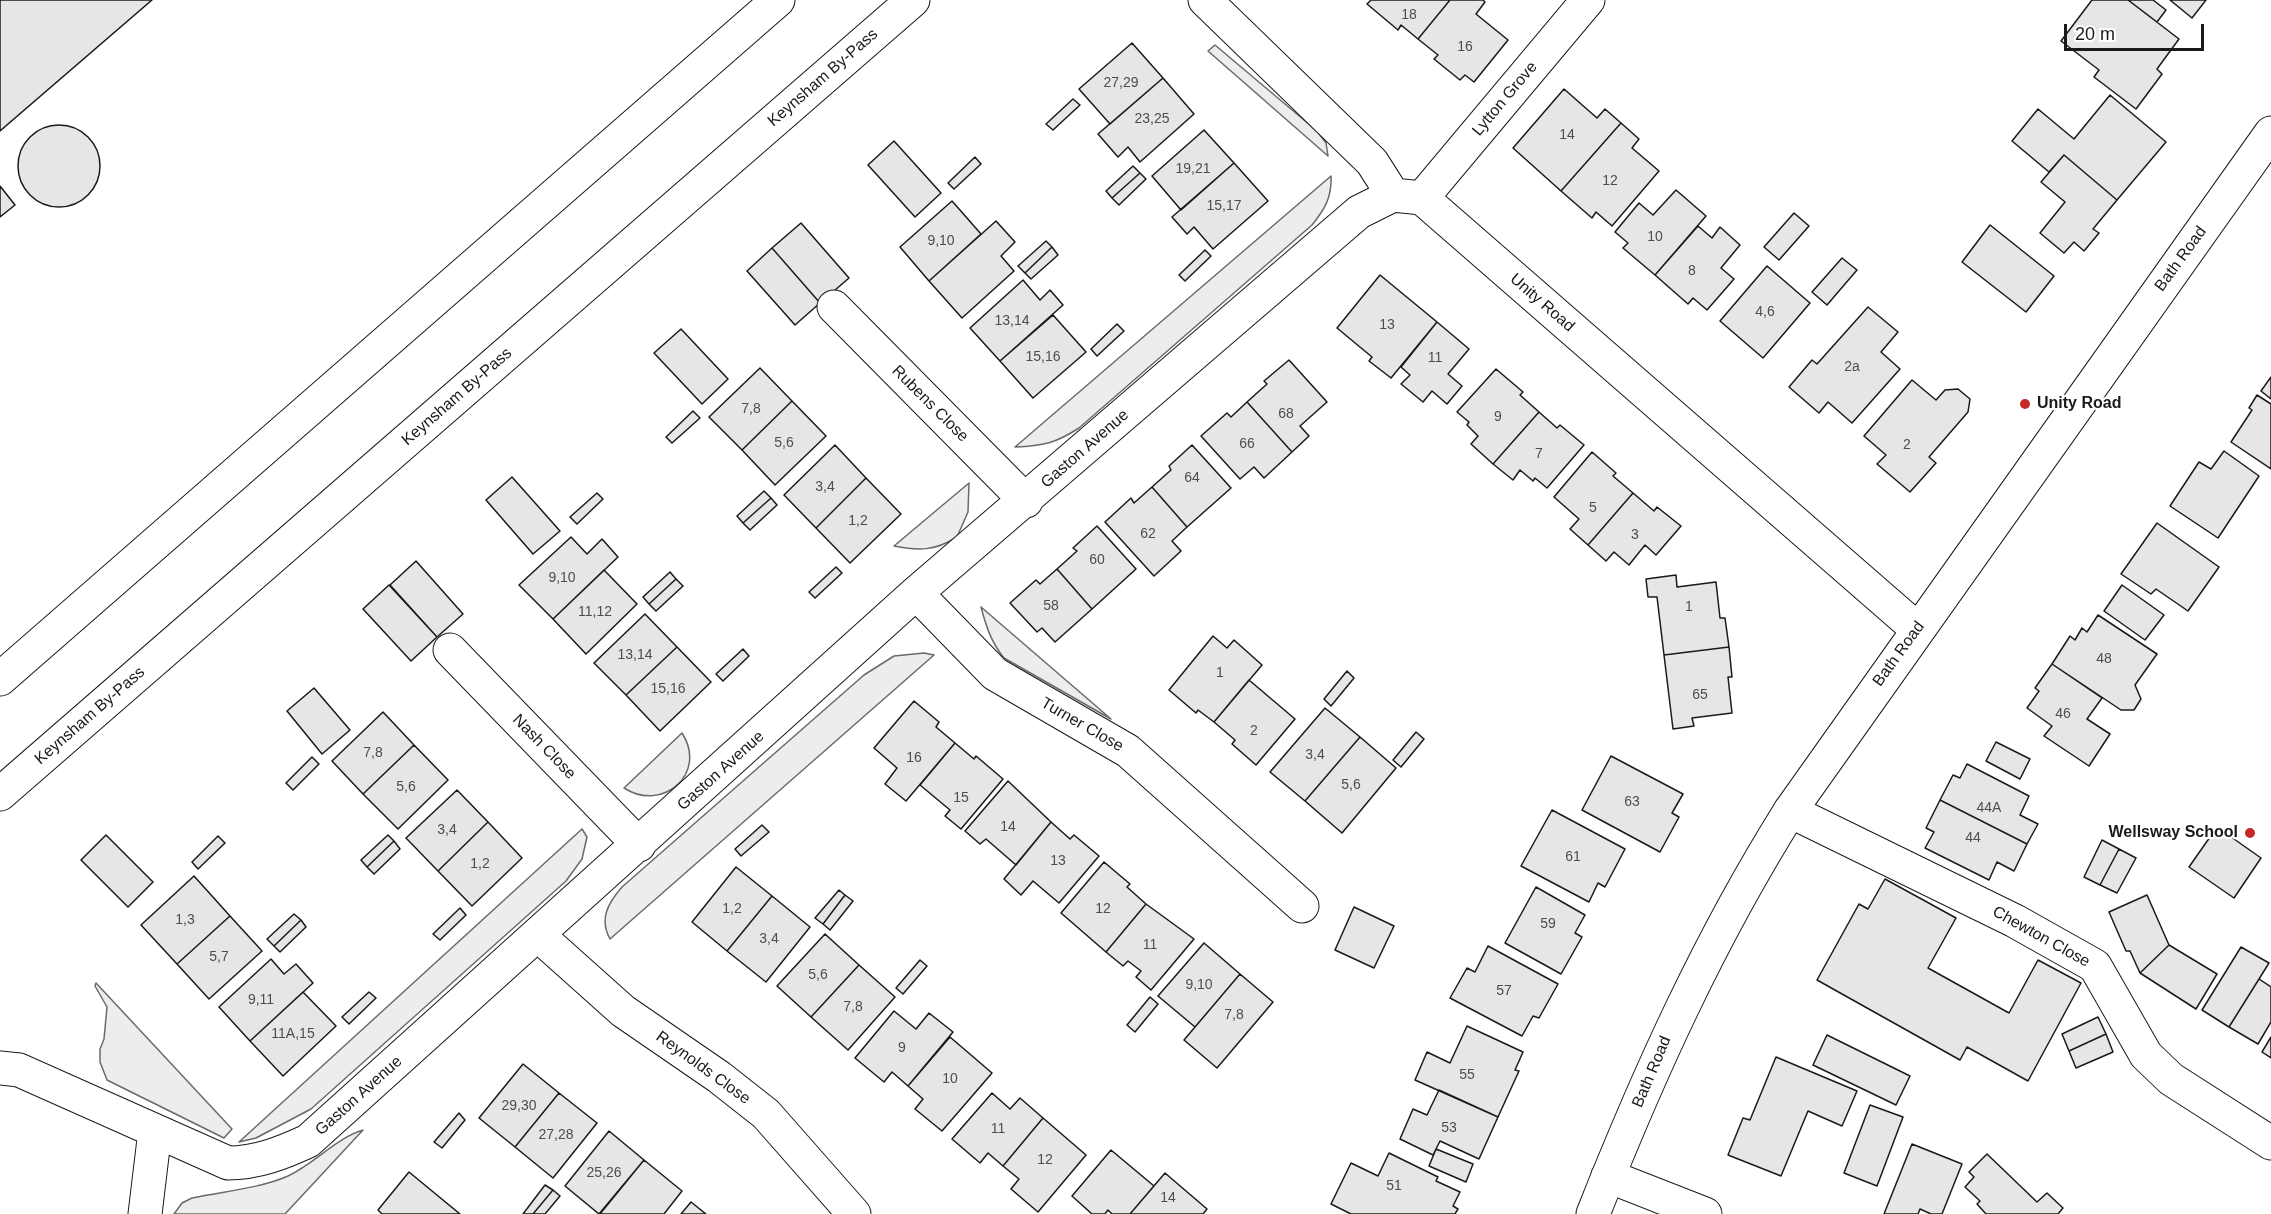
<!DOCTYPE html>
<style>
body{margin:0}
#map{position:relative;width:2271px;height:1214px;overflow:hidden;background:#fff;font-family:Arial,sans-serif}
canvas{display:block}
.scale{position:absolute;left:2064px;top:24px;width:140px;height:27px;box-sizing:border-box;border:3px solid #1a1a1a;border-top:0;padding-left:8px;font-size:18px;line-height:21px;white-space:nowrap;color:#1a1a1a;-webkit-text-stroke:4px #fff;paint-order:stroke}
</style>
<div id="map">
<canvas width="2271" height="1214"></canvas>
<div class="scale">20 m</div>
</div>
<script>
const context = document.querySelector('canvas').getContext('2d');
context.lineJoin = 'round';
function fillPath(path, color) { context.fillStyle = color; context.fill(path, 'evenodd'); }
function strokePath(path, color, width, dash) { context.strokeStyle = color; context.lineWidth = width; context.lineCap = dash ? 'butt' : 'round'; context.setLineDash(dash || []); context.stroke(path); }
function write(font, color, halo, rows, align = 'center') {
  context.font = font + ' Arial,sans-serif'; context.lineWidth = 4.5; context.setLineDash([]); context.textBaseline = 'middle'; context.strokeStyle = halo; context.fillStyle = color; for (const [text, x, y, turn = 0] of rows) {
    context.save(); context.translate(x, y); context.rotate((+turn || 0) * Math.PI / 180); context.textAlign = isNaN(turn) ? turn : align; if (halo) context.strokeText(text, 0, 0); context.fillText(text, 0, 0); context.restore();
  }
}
const green = new Path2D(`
 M 1215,45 L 1317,131 L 1326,143 L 1328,156 L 1208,51 Z
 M 1331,176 C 1332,197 1325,209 1312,225 L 1079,428 C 1056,443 1043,446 1015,447 Z
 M 969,483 L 968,512 L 957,537 C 935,551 919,551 894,546 Z
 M 981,607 L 1111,719 L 1004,658 C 991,642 986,626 981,607 Z
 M 924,653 L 934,655 L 610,939 C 599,919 608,903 622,887 L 864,675 L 894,656 Z
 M 682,733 C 708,773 663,813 624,788 Z
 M 582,829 L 587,837 L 582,859 L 566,881 L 311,1109 L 256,1138 L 239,1142 Z
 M 96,983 L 232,1129 L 224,1138 L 107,1080 L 100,1062 L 100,1049 L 104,1039 L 107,1007 L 95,986 Z
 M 363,1130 L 285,1214 L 174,1214 L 182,1203 L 192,1198 C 224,1191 258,1189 288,1176 C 314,1164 336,1138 363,1130 Z`);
const building = new Path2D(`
 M 0,0 L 152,0 L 0,131 Z
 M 1371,0 L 1450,0 L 1418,39 L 1401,25 L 1398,30 L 1367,4 Z
 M 1450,0 L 1483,0 L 1485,2 L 1476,14 L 1508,40 L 1474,82 L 1465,75 L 1460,80 L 1434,59 L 1438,55 L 1418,39 Z
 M 2092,0 L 2128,0 L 2179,39 L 2157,69 L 2162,74 L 2136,109 L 2094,77 L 2099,70 L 2061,41 Z
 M 2128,0 L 2153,0 L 2166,10 L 2157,22 Z
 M 2170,0 L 2206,0 L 2192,18 Z
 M 1132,43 L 1163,78 L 1110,124 L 1079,89 Z
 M 1163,78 L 1194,114 L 1140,162 L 1128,147 L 1118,157 L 1098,134 Z
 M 1564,89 L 1597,118 L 1605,109 L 1621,123 L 1561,191 L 1513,148 Z
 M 2110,95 L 2166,142 L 2117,200 L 2064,155 L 2049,172 L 2012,141 L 2038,109 L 2074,139 Z
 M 1073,99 L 1080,105 L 1053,130 L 1046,124 Z
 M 1621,123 L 1639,139 L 1632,148 L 1659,171 L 1612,226 L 1596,212 L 1592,218 L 1561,191 Z
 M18 166a41 41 0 1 1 82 0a41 41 0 1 1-82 0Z
 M 1204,130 L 1234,163 L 1181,210 L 1152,176 Z
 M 894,141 L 941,193 L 915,217 L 868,165 Z
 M 2064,155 L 2117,200 L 2093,229 L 2099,233 L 2084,251 L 2074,242 L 2064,253 L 2040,233 L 2065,202 L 2041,182 Z
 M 975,157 L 981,164 L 954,189 L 948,183 Z
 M 1234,163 L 1268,201 L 1213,249 L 1194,227 L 1187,234 L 1172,217 Z
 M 1133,166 L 1140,173 L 1112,198 L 1106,191 Z
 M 1140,173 L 1146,179 L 1119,205 L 1112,198 Z
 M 0,186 L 15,205 L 0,217 Z
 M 1676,190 L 1706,216 L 1655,275 L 1623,248 L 1628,243 L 1615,232 L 1639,203 L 1653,215 Z
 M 952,201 L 981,234 L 929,281 L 900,247 Z
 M 1794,213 L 1809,226 L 1779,260 L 1764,247 Z
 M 996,221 L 1015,242 L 1001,256 L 1014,271 L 962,318 L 929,281 Z
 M 801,223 L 849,278 L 820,303 L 772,248 Z
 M 1990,225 L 2054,276 L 2026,312 L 1962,262 Z
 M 1698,226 L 1712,238 L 1720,227 L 1740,245 L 1721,268 L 1734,279 L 1707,310 L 1693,298 L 1688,304 L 1655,275 Z
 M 1046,241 L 1052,247 L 1025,273 L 1018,266 Z
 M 1052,247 L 1058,255 L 1031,279 L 1025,273 Z
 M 772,248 L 820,303 L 795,325 L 747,271 Z
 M 1205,250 L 1211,256 L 1185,281 L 1179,275 Z
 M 1842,258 L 1857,270 L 1827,305 L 1812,292 Z
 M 1767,266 L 1810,303 L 1763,358 L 1720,321 Z
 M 1380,275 L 1437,322 L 1391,378 L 1369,361 L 1372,357 L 1337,328 Z
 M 1023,280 L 1040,300 L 1050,290 L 1063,305 L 1000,361 L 970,328 Z
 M 1868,307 L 1898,332 L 1881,352 L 1900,369 L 1852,423 L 1828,402 L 1819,413 L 1789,387 L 1812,360 L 1817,364 Z
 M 1053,315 L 1086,352 L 1033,398 L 1000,361 Z
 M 1437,322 L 1469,349 L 1448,374 L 1462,386 L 1447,404 L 1432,391 L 1423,402 L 1401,384 L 1410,375 L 1401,367 Z
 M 1117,324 L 1124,331 L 1097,356 L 1091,349 Z
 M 681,329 L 728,379 L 702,404 L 654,353 Z
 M 1289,360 L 1327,402 L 1300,426 L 1309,436 L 1292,452 L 1247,402 L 1267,384 L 1264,381 Z
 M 760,368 L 792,401 L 742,450 L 709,417 Z
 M 1496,369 L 1523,392 L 1520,395 L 1539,412 L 1493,464 L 1471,444 L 1478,436 L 1467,425 L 1469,422 L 1457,412 Z
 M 2271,377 L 2271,399 L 2261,391 Z
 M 1912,380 L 1936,400 L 1945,390 L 1958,389 L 1970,399 L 1968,412 L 1929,457 L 1936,463 L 1910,492 L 1877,464 L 1886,455 L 1864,436 Z
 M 2257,395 L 2271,404 L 2271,469 L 2231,442 L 2252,410 L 2249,408 Z
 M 792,401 L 826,436 L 775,485 L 742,450 Z
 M 1247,402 L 1292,452 L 1264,478 L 1254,467 L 1240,479 L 1201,436 L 1227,413 L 1231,417 Z
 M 693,411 L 700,418 L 672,443 L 666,437 Z
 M 1539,412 L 1557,428 L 1560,425 L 1584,445 L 1547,488 L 1535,478 L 1533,481 L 1520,470 L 1513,480 L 1493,464 Z
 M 835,445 L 866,478 L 816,528 L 784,495 Z
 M 1192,445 L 1231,488 L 1187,527 L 1152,487 L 1171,470 L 1169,466 Z
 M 2224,451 L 2259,476 L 2218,538 L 2170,506 L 2199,462 L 2211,469 Z
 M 1592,452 L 1616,473 L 1613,476 L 1633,493 L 1588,545 L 1570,529 L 1579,519 L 1554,497 Z
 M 512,477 L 560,531 L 533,554 L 486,500 Z
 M 866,478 L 901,514 L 850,563 L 816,528 Z
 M 1152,487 L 1187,527 L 1172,541 L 1181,551 L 1154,576 L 1105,522 L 1131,498 L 1134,503 Z
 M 764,491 L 771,498 L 743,523 L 737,516 Z
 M 597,493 L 603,499 L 577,524 L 570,517 Z
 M 1633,493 L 1654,511 L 1657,507 L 1681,526 L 1656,555 L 1645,545 L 1629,565 L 1614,552 L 1606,561 L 1588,545 Z
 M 771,498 L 777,505 L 750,530 L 743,523 Z
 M 2157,523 L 2219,567 L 2188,611 L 2156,589 L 2151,594 L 2121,574 Z
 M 1097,526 L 1136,569 L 1092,609 L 1057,569 L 1077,551 L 1073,548 Z
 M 571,537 L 587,554 L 602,539 L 618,557 L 553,619 L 519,585 Z
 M 416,561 L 463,614 L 437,637 L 390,585 Z
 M 836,567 L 842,573 L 815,598 L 809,592 Z
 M 1057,569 L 1092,609 L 1055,642 L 1042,628 L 1037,632 L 1010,603 L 1036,580 L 1040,584 Z
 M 604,570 L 637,604 L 586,654 L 553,619 Z
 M 670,572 L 676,579 L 649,604 L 643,597 Z
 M 1676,575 L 1677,587 L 1716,582 L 1720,618 L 1725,618 L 1729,647 L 1664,655 L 1657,597 L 1648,597 L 1646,579 Z
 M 676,579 L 683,586 L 656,611 L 649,604 Z
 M 389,585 L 437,637 L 411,661 L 363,609 Z
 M 2122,585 L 2164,615 L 2145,640 L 2104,611 Z
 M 645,614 L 677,647 L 626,695 L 594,663 Z
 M 2098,615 L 2157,654 L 2135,685 L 2141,699 L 2134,710 L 2121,710 L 2052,664 L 2070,636 L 2075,640 L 2082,628 L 2087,632 Z
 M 1213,636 L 1227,648 L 1234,640 L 1262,665 L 1214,722 L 1198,710 L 1196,713 L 1169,690 Z
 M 677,647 L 711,682 L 660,731 L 626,695 Z
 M 1729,647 L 1732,677 L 1728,677 L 1732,713 L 1692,718 L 1694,726 L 1673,729 L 1664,655 Z
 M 743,649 L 749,656 L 723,681 L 716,674 Z
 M 2052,664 L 2102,698 L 2087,719 L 2110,734 L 2089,766 L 2044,736 L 2052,726 L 2027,708 L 2039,691 L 2035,688 Z
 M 1347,671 L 1354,678 L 1331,706 L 1324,699 Z
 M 1249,680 L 1295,719 L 1256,765 L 1232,744 L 1235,740 L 1214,722 Z
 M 314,688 L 350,730 L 322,754 L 287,711 Z
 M 914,701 L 939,722 L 936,727 L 955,743 L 906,801 L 885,784 L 897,768 L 874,748 Z
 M 1325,708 L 1360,737 L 1305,801 L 1270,772 Z
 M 383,712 L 414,745 L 363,794 L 332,761 Z
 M 1416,732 L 1424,739 L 1401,767 L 1393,760 Z
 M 1360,737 L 1396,768 L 1342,833 L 1305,801 Z
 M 1996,742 L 2030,759 L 2020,779 L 1986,761 Z
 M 955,743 L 974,759 L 976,756 L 1003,779 L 961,829 L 945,816 L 950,810 L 920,785 Z
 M 414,745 L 448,780 L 398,829 L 363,794 Z
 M 1611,756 L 1683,794 L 1672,813 L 1679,817 L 1660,852 L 1582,810 Z
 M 312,757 L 319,764 L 293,790 L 286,783 Z
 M 1967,764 L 2029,796 L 2020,815 L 2038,824 L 2027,844 L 1940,800 L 1953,775 L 1960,778 Z
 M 1008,781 L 1051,822 L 1016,865 L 986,839 L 980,844 L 965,831 Z
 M 457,790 L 488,822 L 438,871 L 406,838 Z
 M 1940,800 L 2027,844 L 2014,871 L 1997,862 L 1989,880 L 1925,848 L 1934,832 L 1926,828 Z
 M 1552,810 L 1625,849 L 1605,887 L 1598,883 L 1589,902 L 1521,866 Z
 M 488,822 L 522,858 L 472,906 L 438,871 Z
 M 1051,822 L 1070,839 L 1074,835 L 1099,856 L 1059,903 L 1033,881 L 1021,895 L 1004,879 Z
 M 762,825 L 769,832 L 741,856 L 735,849 Z
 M 2217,827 L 2261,858 L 2234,898 L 2189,867 Z
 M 106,835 L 153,882 L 128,907 L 81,860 Z
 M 388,835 L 394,841 L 367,867 L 361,860 Z
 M 218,836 L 225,843 L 198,869 L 192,862 Z
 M 2102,840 L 2119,849 L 2100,885 L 2084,877 Z
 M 394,841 L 400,849 L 374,874 L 367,867 Z
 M 2119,849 L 2136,858 L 2117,893 L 2100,885 Z
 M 1104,862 L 1130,884 L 1127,887 L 1146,904 L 1106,952 L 1061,913 Z
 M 736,867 L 772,896 L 727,951 L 692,922 Z
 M 194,876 L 230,916 L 177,964 L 141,925 Z
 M 1885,879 L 1956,918 L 1928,968 L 2009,1013 L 2038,960 L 2081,983 L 2028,1081 L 1967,1047 L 1960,1060 L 1817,980 L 1859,904 L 1868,909 Z
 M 1536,887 L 1585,915 L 1575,933 L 1582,937 L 1561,974 L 1505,943 Z
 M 839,890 L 845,895 L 823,924 L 815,918 Z
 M 845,895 L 853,901 L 830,930 L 823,924 Z
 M 2147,895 L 2169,945 L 2140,973 L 2130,951 L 2126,951 L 2109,912 Z
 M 772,896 L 810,927 L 766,982 L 727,951 Z
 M 1146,904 L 1194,939 L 1151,990 L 1136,977 L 1141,971 L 1128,961 L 1123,966 L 1106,952 Z
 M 1354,907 L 1394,926 L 1374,968 L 1335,950 Z
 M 460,908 L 466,915 L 440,940 L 433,934 Z
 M 294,914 L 301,920 L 274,946 L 267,939 Z
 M 230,916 L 262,951 L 209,999 L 177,964 Z
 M 301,920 L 306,927 L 280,952 L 274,946 Z
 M 825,934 L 859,965 L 811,1017 L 777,986 Z
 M 1204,943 L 1240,974 L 1195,1027 L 1158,996 Z
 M 2169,945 L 2217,974 L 2196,1009 L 2140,973 Z
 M 1488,946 L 1558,984 L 1539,1018 L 1533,1016 L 1522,1036 L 1450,998 L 1467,968 L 1475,972 Z
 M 2241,947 L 2269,963 L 2229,1027 L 2202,1010 Z
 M 271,959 L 284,974 L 296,964 L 313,983 L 250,1041 L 219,1007 Z
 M 920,960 L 927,966 L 903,994 L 896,988 Z
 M 859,965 L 895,997 L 848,1050 L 811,1017 Z
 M 1240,974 L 1273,1002 L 1217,1068 L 1184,1040 Z
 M 2259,979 L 2271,987 L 2271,1022 L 2258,1044 L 2229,1027 Z
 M 303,992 L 336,1026 L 283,1076 L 250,1041 Z
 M 369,992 L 376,998 L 349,1024 L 342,1017 Z
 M 1150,997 L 1158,1004 L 1135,1032 L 1127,1025 Z
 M 894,1011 L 916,1029 L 929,1013 L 953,1032 L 908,1086 L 892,1072 L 884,1082 L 855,1058 Z
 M 2098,1017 L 2106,1034 L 2069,1051 L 2062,1034 Z
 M 1467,1026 L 1523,1052 L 1515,1070 L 1519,1071 L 1498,1117 L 1415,1080 L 1427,1052 L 1450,1063 Z
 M 2106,1034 L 2113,1052 L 2076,1068 L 2069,1051 Z
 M 1827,1035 L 1910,1076 L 1896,1105 L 1813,1065 Z
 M 950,1037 L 992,1073 L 942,1131 L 915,1109 L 923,1099 L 908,1086 Z
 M 2271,1037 L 2271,1058 L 2262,1052 Z
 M 1776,1057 L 1857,1091 L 1842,1126 L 1808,1111 L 1781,1176 L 1728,1155 L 1743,1118 L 1750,1120 Z
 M 523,1064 L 559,1093 L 515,1147 L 479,1118 Z
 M 1439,1090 L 1498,1117 L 1479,1159 L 1440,1141 L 1433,1155 L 1400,1139 L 1413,1109 L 1427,1115 Z
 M 559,1093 L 597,1123 L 553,1178 L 515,1147 Z
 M 992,1093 L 1010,1109 L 1020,1098 L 1043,1118 L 1003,1166 L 988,1153 L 980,1163 L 952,1139 Z
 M 1870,1105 L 1903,1117 L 1877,1186 L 1844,1173 Z
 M 459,1113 L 465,1120 L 442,1148 L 434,1142 Z
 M 1043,1118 L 1086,1155 L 1038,1212 L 1011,1189 L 1019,1179 L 1003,1166 Z
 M 609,1131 L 644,1160 L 599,1214 L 565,1186 Z
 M 1912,1144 L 1962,1164 L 1942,1214 L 1931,1214 L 1920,1209 L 1918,1214 L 1884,1214 Z
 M 1436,1149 L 1473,1164 L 1466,1182 L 1429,1166 Z
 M 1111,1150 L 1154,1186 L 1130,1214 L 1112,1214 L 1108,1210 L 1105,1214 L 1092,1214 L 1072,1196 Z
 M 1389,1153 L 1438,1177 L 1436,1181 L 1460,1192 L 1453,1206 L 1458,1209 L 1455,1214 L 1351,1214 L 1331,1204 L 1351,1163 L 1378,1176 Z
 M 1987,1154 L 2037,1202 L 2047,1193 L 2063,1208 L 2058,1214 L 1986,1214 L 1977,1204 L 1980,1201 L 1965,1187 L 1974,1177 L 1969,1172 Z
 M 644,1160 L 682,1191 L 664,1214 L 600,1214 Z
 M 409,1172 L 460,1214 L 382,1214 L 378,1210 Z
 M 1165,1173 L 1207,1209 L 1203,1214 L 1130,1214 Z
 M 545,1185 L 553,1190 L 533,1214 L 523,1214 Z
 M 553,1190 L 560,1196 L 545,1214 L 533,1214 Z
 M 691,1202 L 706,1214 L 681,1214 Z`);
const street = new Path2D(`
 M 1205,0 L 1372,162 L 1393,195
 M 1393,195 L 1422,198 L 1917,629
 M 1422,198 L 1588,0
 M 834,307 L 1026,501
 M 916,593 L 995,674 L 1128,751 L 1302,906
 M 450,650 L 639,845
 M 1790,811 L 2015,921 L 2095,966 L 2146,1055 L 2171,1079 L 2271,1143
 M 538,935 L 623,1011 L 719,1077 L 766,1114 L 854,1214
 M 0,1068 L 19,1070 L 228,1163 C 257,1163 282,1153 308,1141 L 916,593 L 1359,212 L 1393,195
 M 1608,1176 L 1705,1214
 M 145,1214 L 155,1131`);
const secondary = new Path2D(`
 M 1593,1214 C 1649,1073 1709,940 1790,811 L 2271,133`);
const highway = new Path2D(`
 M 0,679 L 778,0
 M 0,794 L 913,0`);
const markers = [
 [2025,404,6,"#c62828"],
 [2250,833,6,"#c62828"]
];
const numberNames = [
 ["18",1409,15],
 ["16",1465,47],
 ["27,29",1121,83],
 ["23,25",1152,119],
 ["14",1567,135],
 ["19,21",1193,169],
 ["12",1610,181],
 ["15,17",1224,206],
 ["10",1655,237],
 ["9,10",941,241],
 ["8",1692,271],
 ["4,6",1765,312],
 ["13,14",1012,321],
 ["13",1387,325],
 ["15,16",1043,357],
 ["11",1435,358],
 ["2a",1852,367],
 ["7,8",751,409],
 ["68",1286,414],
 ["9",1498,417],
 ["5,6",784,443],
 ["66",1247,444],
 ["2",1907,445],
 ["7",1539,454],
 ["64",1192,478],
 ["3,4",825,487],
 ["5",1593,508],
 ["1,2",858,521],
 ["62",1148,534],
 ["3",1635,535],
 ["60",1097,560],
 ["9,10",562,578],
 ["58",1051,606],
 ["1",1689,607],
 ["11,12",595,612],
 ["13,14",635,655],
 ["48",2104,659],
 ["1",1220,673],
 ["15,16",668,689],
 ["65",1700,695],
 ["46",2063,714],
 ["2",1254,731],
 ["7,8",373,753],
 ["3,4",1315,755],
 ["16",914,758],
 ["5,6",1351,785],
 ["5,6",406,787],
 ["15",961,798],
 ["63",1632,802],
 ["44A",1989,808],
 ["14",1008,827],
 ["3,4",447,830],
 ["44",1973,838],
 ["61",1573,857],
 ["13",1058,861],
 ["1,2",480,864],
 ["1,2",732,909],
 ["12",1103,909],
 ["1,3",185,920],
 ["59",1548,924],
 ["3,4",769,939],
 ["11",1150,945],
 ["5,7",219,957],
 ["5,6",818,975],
 ["9,10",1199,985],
 ["57",1504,991],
 ["9,11",261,1000],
 ["7,8",853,1007],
 ["7,8",1234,1015],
 ["11A,15",293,1034],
 ["9",902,1048],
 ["55",1467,1075],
 ["10",950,1079],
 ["29,30",519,1106],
 ["53",1449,1128],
 ["11",998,1129],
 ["27,28",556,1135],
 ["12",1045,1160],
 ["25,26",604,1173],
 ["51",1394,1186],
 ["14",1168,1198]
];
const streetNames = [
 ["Keynsham By-Pass",823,78,-41],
 ["Lytton Grove",1505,99,-50],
 ["Bath Road",2181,259,-54],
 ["Unity Road",1542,303,41],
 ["Keynsham By-Pass",457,397,-41],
 ["Rubens Close",930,404,45],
 ["Gaston Avenue",1085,449,-41],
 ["Bath Road",1899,654,-54],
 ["Keynsham By-Pass",90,716,-41],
 ["Turner Close",1082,725,30],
 ["Nash Close",544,747,46],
 ["Gaston Avenue",721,771,-42],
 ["Chewton Close",2041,937,29],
 ["Reynolds Close",703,1068,36],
 ["Bath Road",1652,1072,-67],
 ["Gaston Avenue",359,1096,-42]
];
const poiNames = [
 ["Unity Road",2037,404],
 ["Wellsway School",2238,833,"right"]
];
fillPath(green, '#ededed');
strokePath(green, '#6a6a6a', 1.5);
fillPath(building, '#e6e6e6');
strokePath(building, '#1a1a1a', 1.5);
strokePath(street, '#1a1a1a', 35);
strokePath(secondary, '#1a1a1a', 35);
strokePath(highway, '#1a1a1a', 35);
strokePath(street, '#fff', 33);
strokePath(secondary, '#fff', 33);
strokePath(highway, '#fff', 33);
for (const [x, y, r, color] of markers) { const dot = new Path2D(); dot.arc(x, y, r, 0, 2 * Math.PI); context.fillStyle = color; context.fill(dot); strokePath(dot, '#fff', 2); }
write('14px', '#4d4d4d', null, numberNames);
write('16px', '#1a1a1a', '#fff', streetNames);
write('bold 16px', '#1a1a1a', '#fff', poiNames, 'left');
</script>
